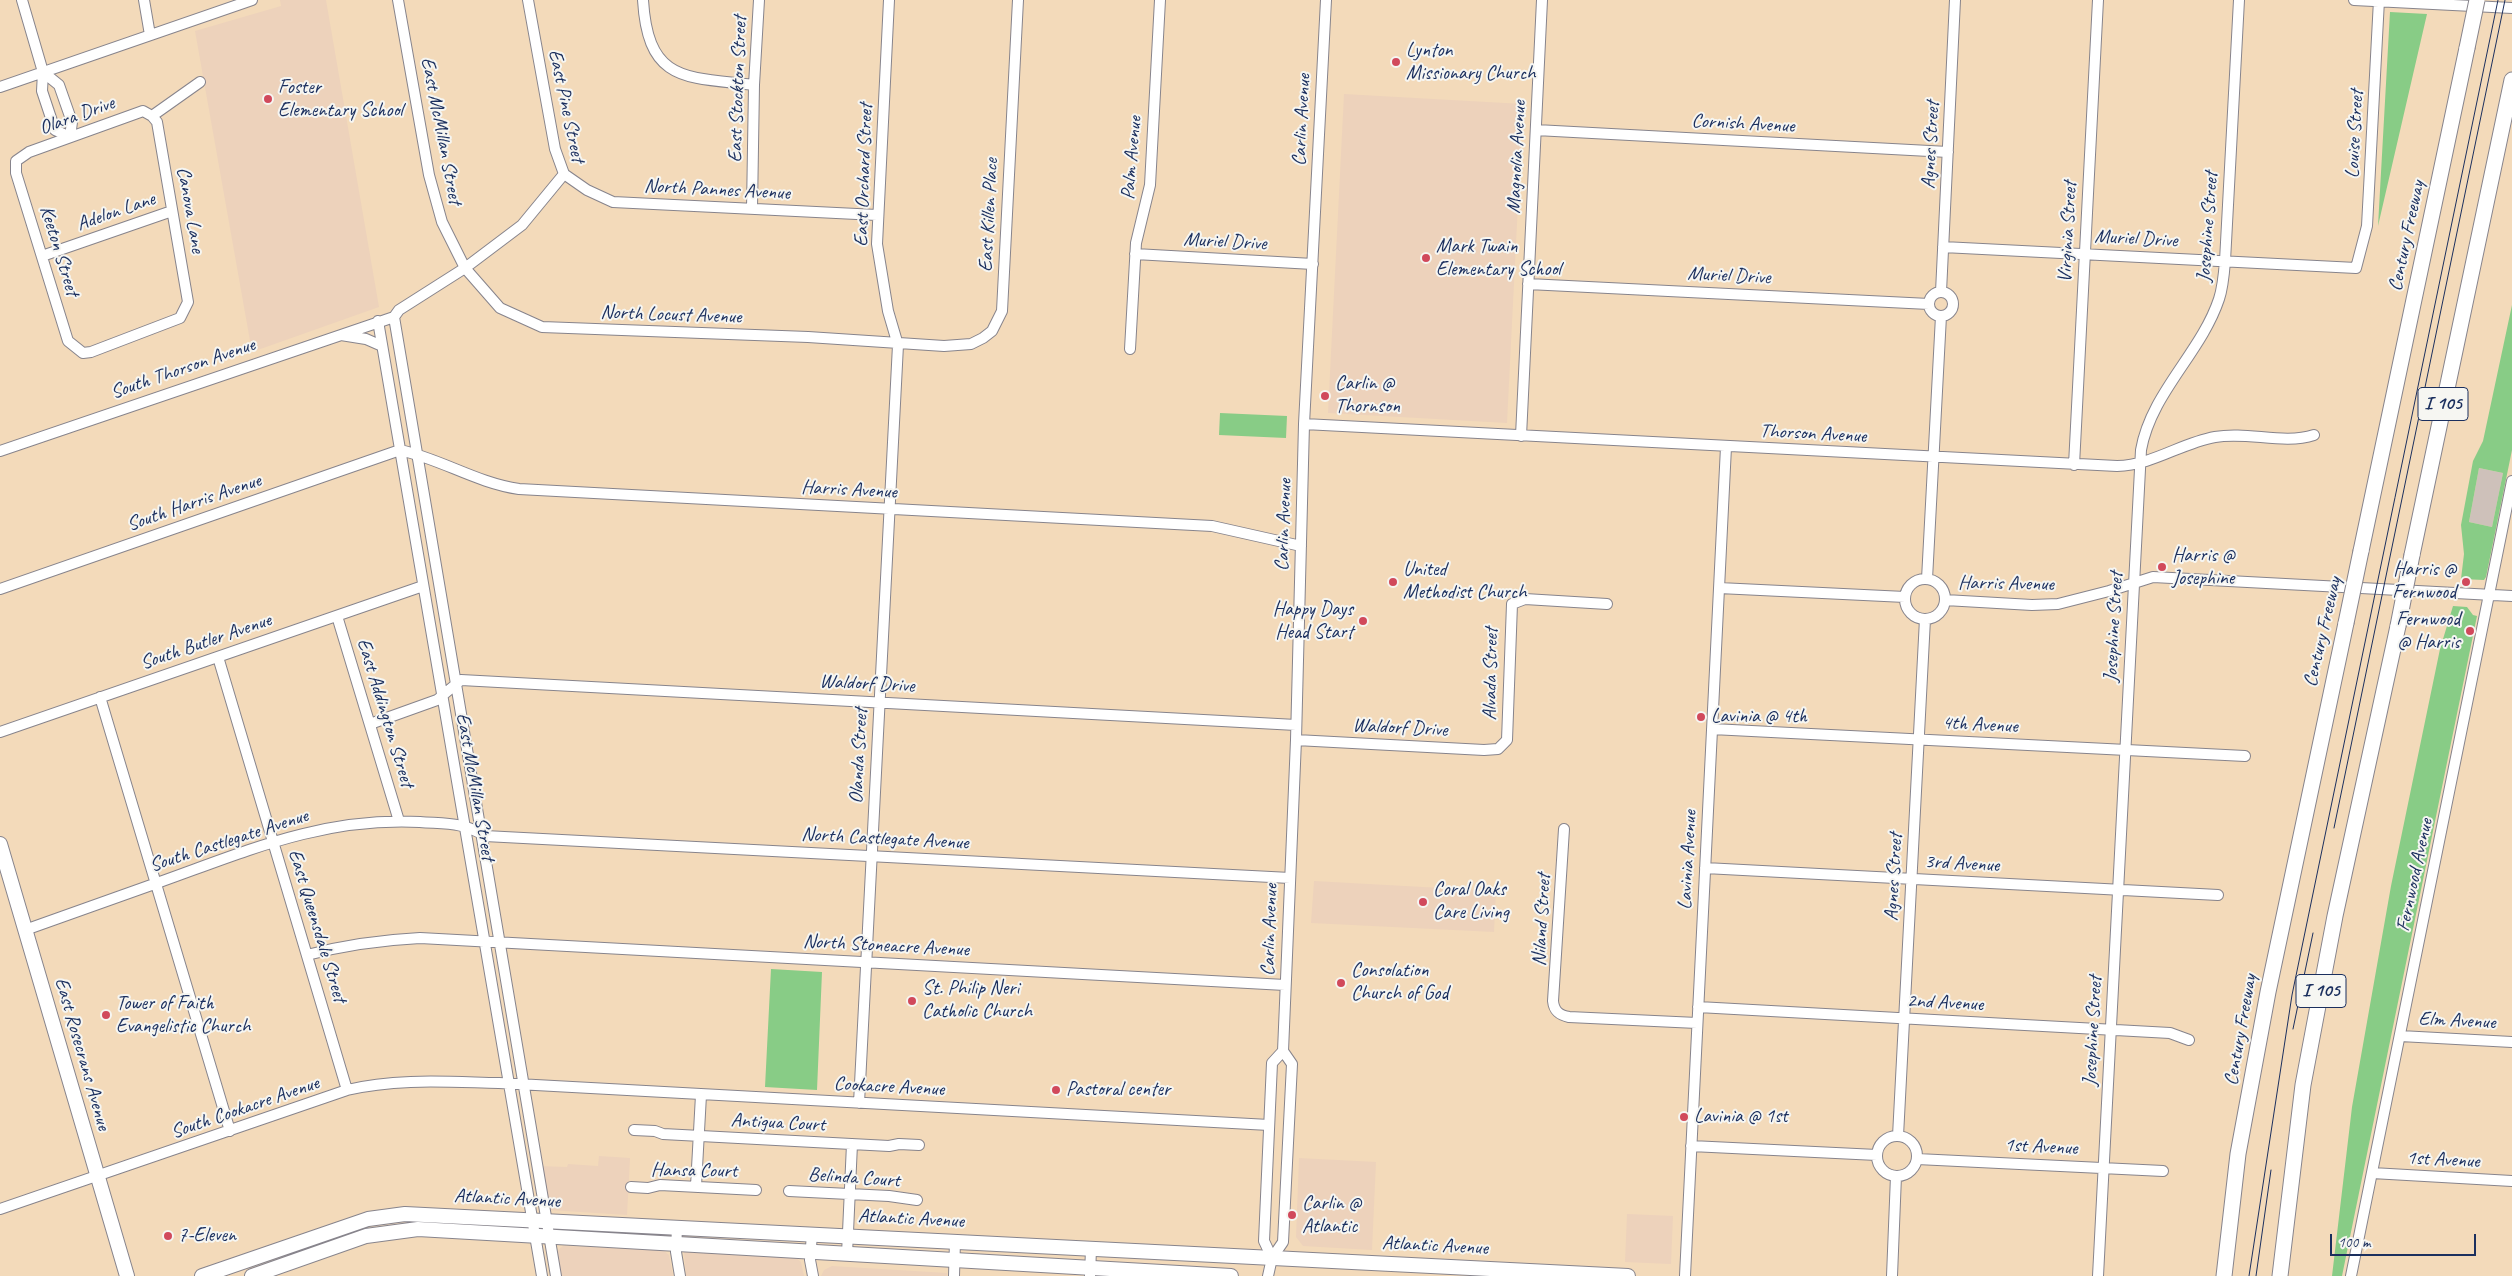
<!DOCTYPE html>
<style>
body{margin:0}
#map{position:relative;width:2512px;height:1276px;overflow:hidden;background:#f3daba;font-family:Caveat,sans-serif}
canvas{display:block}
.scale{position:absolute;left:2330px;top:1234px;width:146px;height:22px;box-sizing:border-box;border:2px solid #1b2f5e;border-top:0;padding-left:6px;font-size:15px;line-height:18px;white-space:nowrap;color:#1b2f5e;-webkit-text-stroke:4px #f6f6f2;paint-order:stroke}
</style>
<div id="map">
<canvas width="2512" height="1276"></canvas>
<div class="scale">100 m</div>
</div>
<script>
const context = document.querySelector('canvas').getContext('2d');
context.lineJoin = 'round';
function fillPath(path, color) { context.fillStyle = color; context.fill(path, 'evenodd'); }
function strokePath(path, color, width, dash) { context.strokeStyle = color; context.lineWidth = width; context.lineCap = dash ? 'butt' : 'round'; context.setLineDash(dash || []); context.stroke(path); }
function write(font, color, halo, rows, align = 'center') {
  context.font = font + ' Caveat,sans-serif'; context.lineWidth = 4; context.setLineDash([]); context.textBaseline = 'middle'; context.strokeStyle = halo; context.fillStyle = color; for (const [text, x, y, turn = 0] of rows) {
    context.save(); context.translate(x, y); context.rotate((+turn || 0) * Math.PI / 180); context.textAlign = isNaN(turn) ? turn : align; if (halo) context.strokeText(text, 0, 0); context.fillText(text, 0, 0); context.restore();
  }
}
const built = new Path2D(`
 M 280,0 L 326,0 L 379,307 L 252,352 L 195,31 L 281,6 Z
 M 1344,94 L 1523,104 L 1507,423 L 1328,413 Z
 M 1314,881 L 1496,891 L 1494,932 L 1311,923 Z
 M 599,1156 L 630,1158 L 627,1215 L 549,1210 L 538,1166 L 567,1167 L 568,1164 L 598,1166 Z
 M 1299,1158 L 1376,1162 L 1372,1250 L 1303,1246 L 1296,1237 Z
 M 1627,1214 L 1673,1216 L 1671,1264 L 1625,1262 Z
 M 563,1246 L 663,1250 L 669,1255 L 673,1276 L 561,1276 L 557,1254 L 559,1249 Z
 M 684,1252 L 795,1257 L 801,1262 L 804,1276 L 686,1276 Z
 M 832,1266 L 947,1273 L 947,1276 L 821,1276 L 824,1270 Z`);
const industrial = new Path2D(`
 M 2479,468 L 2503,473 L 2492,527 L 2469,522 Z`);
const green = new Path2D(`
 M 2390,12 L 2427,14 L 2378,226 Z
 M 2512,305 L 2512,450 L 2486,577 L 2484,580 L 2461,579 L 2464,554 L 2461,525 L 2473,461 L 2483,441 ZM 2479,468 L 2503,473 L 2492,527 L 2469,522 Z
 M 1220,413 L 1287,416 L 1286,438 L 1219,435 Z
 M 2453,606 L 2467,607 L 2473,615 L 2477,616 L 2342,1276 L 2332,1276 L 2352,1107 L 2391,886 L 2440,649 Z
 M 771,969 L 822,972 L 817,1090 L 765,1087 Z`);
const minor = new Path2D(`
 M 22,0 L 43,72 L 42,91 L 55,130 L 70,137 L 72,122 L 59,85 L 43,72
 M 144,0 L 150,35
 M 528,0 L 555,149 L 564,174 L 522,225 L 465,268 L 500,308 L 542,327 L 808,337 L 944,346 L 971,344 L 983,338 L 992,331 L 1002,311 L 1018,0
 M 643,0 C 648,83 686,77 754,85
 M 2354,0 L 2512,8
 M 0,87 L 252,0
 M 143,111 L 152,116 L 157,122 L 188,302 L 180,318 L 91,352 L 83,353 L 68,341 L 16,173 L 16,161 L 29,152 Z
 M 152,116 L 200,82
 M 1536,130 L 1948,152
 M 564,174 L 587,190 L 613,202 L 877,215
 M 752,209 L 754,85 L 759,0
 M 1943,247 L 2356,268 L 2367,226 L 2379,0
 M 1135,254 L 1313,264
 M 42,256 L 172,211
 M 1528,284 L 1929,304
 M 1941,292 L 1955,0
 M1929 304a12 12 0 1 1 24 0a12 12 0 1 1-24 0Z
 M 394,317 L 556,1276
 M 378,321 L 542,1276
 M 341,335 L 366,339 L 382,346
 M 1130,349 L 1136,243 L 1150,185 L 1160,0
 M 1304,424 L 2117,466 C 2153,465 2181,443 2215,437 C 2248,431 2283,445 2314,435
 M 1521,436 L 1542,0
 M 0,451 L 394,317 L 399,310 L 465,268 L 442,222 L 429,175 L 398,0
 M 2074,465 L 2098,0
 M 1927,579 L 1941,316
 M1905 599a20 20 0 1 1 40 0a20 20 0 1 1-40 0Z
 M 1719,588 L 1905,597
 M 0,589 L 400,450 C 441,459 477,483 519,489 L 1212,526 L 1301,546
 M 1945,600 L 2032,605 L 2058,604 L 2109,591 L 2153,577 L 2512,596
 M 337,616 L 399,821
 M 218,657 L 347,1090
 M 100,697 L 230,1131
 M 370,724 L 437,700 L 461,680 L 1296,725
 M 1712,729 L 2245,756
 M 0,732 L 423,586
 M 1296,740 L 1484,750 L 1498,749 L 1507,740 L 1512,604 L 1525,599 L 1607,604
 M 1564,829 L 1553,1001 C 1554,1011 1559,1015 1569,1017 L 1697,1023
 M 1705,868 L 2218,895
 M 25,930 C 69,914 113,899 157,883 C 247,851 322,817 420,822 C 446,824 463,822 485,836 L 1290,878
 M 307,955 C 345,945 381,940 420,938 L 1285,985
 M 1698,1007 L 2170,1033 L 2189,1040
 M 2400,1036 L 2512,1042
 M 859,1103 L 898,345 L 888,311 L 877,244 L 889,0
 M 634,1130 L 655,1131 L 663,1134 L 889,1146 L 899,1144 L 919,1145
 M 1898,1136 L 1925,619
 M1877 1156a20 20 0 1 1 40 0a20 20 0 1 1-40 0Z
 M 1691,1146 L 1877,1155
 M 1917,1159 L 2163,1171
 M 2372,1173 L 2512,1181
 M 696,1186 L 701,1095
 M 631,1187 L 648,1188 L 660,1185 L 756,1190
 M 789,1191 L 889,1196 L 917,1200
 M 0,1209 L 347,1090 C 397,1078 448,1082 499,1083 L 1269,1125
 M 677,1227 L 676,1252 L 680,1276
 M 812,1234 L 810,1260 L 813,1276
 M 847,1254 L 852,1144
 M 1272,1258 L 1264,1241 L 1272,1063 L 1283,1051 L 1296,740 L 1304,424 L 1326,0
 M 954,1276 L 955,1241
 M 1090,1276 L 1091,1249
 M 1268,1276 L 1272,1258 L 1283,1242 L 1292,1064 L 1283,1051
 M 1685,1276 L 1726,447
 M 1892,1276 L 1896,1176
 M 2098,1276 L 2141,450 C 2151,393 2201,353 2219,299 C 2223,287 2224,274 2225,261 L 2239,0
 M 2351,1276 L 2512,481`);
const major = new Path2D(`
 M 0,844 L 127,1276
 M 202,1276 L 368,1219 L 405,1214 L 1628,1276
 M 252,1276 L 366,1236 L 418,1229 L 1231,1276`);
const highway = new Path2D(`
 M 2361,551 L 2467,48
 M 2412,555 L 2512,80
 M 2224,1276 L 2238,1154 L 2268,992 L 2346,623
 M 2280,1276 L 2303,1085 L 2335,916 L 2398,626`);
const tram = new Path2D(`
 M 2334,828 L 2505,0
 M 2293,1029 L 2313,933
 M 2249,1276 L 2292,995 L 2498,0
 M 2256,1276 L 2271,1170`);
const highwayBridge = new Path2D(`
 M 2467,48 L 2477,0
 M 2346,623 L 2361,551
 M 2398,626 L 2412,555`);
const markers = [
 [1396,62,5,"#d1495b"],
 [268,99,5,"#d1495b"],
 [1426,258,5,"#d1495b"],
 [1325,396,5,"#d1495b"],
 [2162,567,5,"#d1495b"],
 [1393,582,5,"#d1495b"],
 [2466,582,5,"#d1495b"],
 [1363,621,5,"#d1495b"],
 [2470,631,5,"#d1495b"],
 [1701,717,5,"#d1495b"],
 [1423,902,5,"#d1495b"],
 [1341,983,5,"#d1495b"],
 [912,1001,5,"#d1495b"],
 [106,1015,5,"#d1495b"],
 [1056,1090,5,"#d1495b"],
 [1684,1117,5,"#d1495b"],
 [1292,1215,5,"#d1495b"],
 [168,1236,5,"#d1495b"]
];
const shields = [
 [2443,404,50],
 [2321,991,50]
];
const shieldNames = [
 ["I 105",2443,404],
 ["I 105",2321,991]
];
const poiNames = [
 ["Lynton",1406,51],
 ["Missionary Church",1406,74],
 ["Foster",278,88],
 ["Elementary School",278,111],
 ["Mark Twain",1436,247],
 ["Elementary School",1436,270],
 ["Carlin @",1335,384],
 ["Thornson",1335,407],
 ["Harris @",2172,556],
 ["Josephine",2172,579],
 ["United",1403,570],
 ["Methodist Church",1403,593],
 ["Harris @",2456,570,"right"],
 ["Fernwood",2456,593,"right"],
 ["Happy Days",1353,610,"right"],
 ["Head Start",1353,633,"right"],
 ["Fernwood",2460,620,"right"],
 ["@ Harris",2460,643,"right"],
 ["Lavinia @ 4th",1711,717],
 ["Coral Oaks",1433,890],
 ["Care Living",1433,913],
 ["Consolation",1351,971],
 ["Church of God",1351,994],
 ["St. Philip Neri",922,989],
 ["Catholic Church",922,1012],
 ["Tower of Faith",116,1004],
 ["Evangelistic Church",116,1027],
 ["Pastoral center",1066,1090],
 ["Lavinia @ 1st",1694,1117],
 ["Carlin @",1302,1204],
 ["Atlantic",1302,1227],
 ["7-Eleven",178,1236]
];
const streetNames = [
 ["East Stockton Street",738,89,-88],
 ["East Pine Street",566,106,78],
 ["Olara Drive",77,116,-20],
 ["Carlin Avenue",1302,120,-87],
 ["Cornish Avenue",1743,124,3],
 ["East McMillan Street",441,131,79],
 ["Louise Street",2355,134,-87],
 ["Agnes Street",1931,145,-87],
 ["Magnolia Avenue",1517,157,-87],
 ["Palm Avenue",1132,158,-85],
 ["East Orchard Street",864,175,-88],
 ["North Pannes Avenue",717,190,3],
 ["Canova Lane",190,210,80],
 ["Adelon Lane",116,212,-19],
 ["East Killen Place",989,215,-87],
 ["Josephine Street",2208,227,-86],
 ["Virginia Street",2068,232,-87],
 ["Century Freeway",2407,236,-78],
 ["Muriel Drive",2136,239,3],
 ["Muriel Drive",1225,242,3],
 ["Keeton Street",59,251,73],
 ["Muriel Drive",1729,276,3],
 ["North Locust Avenue",671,315,2],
 ["South Thorson Avenue",183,369,-19],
 ["Thorson Avenue",1813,434,3],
 ["Harris Avenue",849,490,3],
 ["South Harris Avenue",194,503,-19],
 ["Carlin Avenue",1284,525,-88],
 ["Harris Avenue",2006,584,1],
 ["Josephine Street",2114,627,-87],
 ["Century Freeway",2323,632,-77],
 ["South Butler Avenue",206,642,-19],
 ["Alvada Street",1491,674,-89],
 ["Waldorf Drive",867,684,3],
 ["East Addington Street",385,713,73],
 ["4th Avenue",1980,725,3],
 ["Waldorf Drive",1400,728,3],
 ["Olanda Street",859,756,-87],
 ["East McMillan Street",475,787,80],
 ["North Castlegate Avenue",885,839,3],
 ["South Castlegate Avenue",229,841,-18],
 ["Lavinia Avenue",1688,860,-87],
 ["3rd Avenue",1962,864,3],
 ["Fernwood Avenue",2415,875,-78],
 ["Agnes Street",1894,877,-87],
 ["Niland Street",1542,920,-87],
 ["East Queensdale Street",317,926,73],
 ["Carlin Avenue",1270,930,-88],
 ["North Stoneacre Avenue",886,946,3],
 ["2nd Avenue",1945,1003,3],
 ["Elm Avenue",2457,1021,3],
 ["Century Freeway",2241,1030,-80],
 ["Josephine Street",2093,1031,-87],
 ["East Rosecrans Avenue",82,1054,74],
 ["Cookacre Avenue",889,1087,3],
 ["South Cookacre Avenue",245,1108,-19],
 ["Antigua Court",778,1123,3],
 ["1st Avenue",2041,1147,3],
 ["1st Avenue",2443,1160,3],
 ["Hansa Court",694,1171,1],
 ["Belinda Court",854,1178,4],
 ["Atlantic Avenue",507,1199,3],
 ["Atlantic Avenue",911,1219,3],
 ["Atlantic Avenue",1435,1246,3]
];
fillPath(built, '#edd2bb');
fillPath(industrial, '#cec1ba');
fillPath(green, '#88cc86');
strokePath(minor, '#87848c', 12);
strokePath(major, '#87848c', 16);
strokePath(highway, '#87848c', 17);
strokePath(minor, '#fff', 10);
strokePath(major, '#fff', 14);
strokePath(highway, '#fff', 15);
strokePath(tram, '#1b2f5e', 1);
strokePath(highwayBridge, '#87848c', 17, []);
strokePath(highwayBridge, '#fff', 15);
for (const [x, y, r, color] of markers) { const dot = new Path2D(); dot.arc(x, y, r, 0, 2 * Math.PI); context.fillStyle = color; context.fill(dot); strokePath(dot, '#f6f6f2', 2); }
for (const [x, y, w] of shields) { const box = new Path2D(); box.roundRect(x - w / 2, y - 16.5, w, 33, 4); context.fillStyle = '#f6f6f2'; context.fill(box); strokePath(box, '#1b2f5e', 1); }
write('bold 19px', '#1b2f5e', null, shieldNames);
write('20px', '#1b2f5e', '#f6f6f2', poiNames, 'left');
write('20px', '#1b2f5e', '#f6f6f2', streetNames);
</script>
